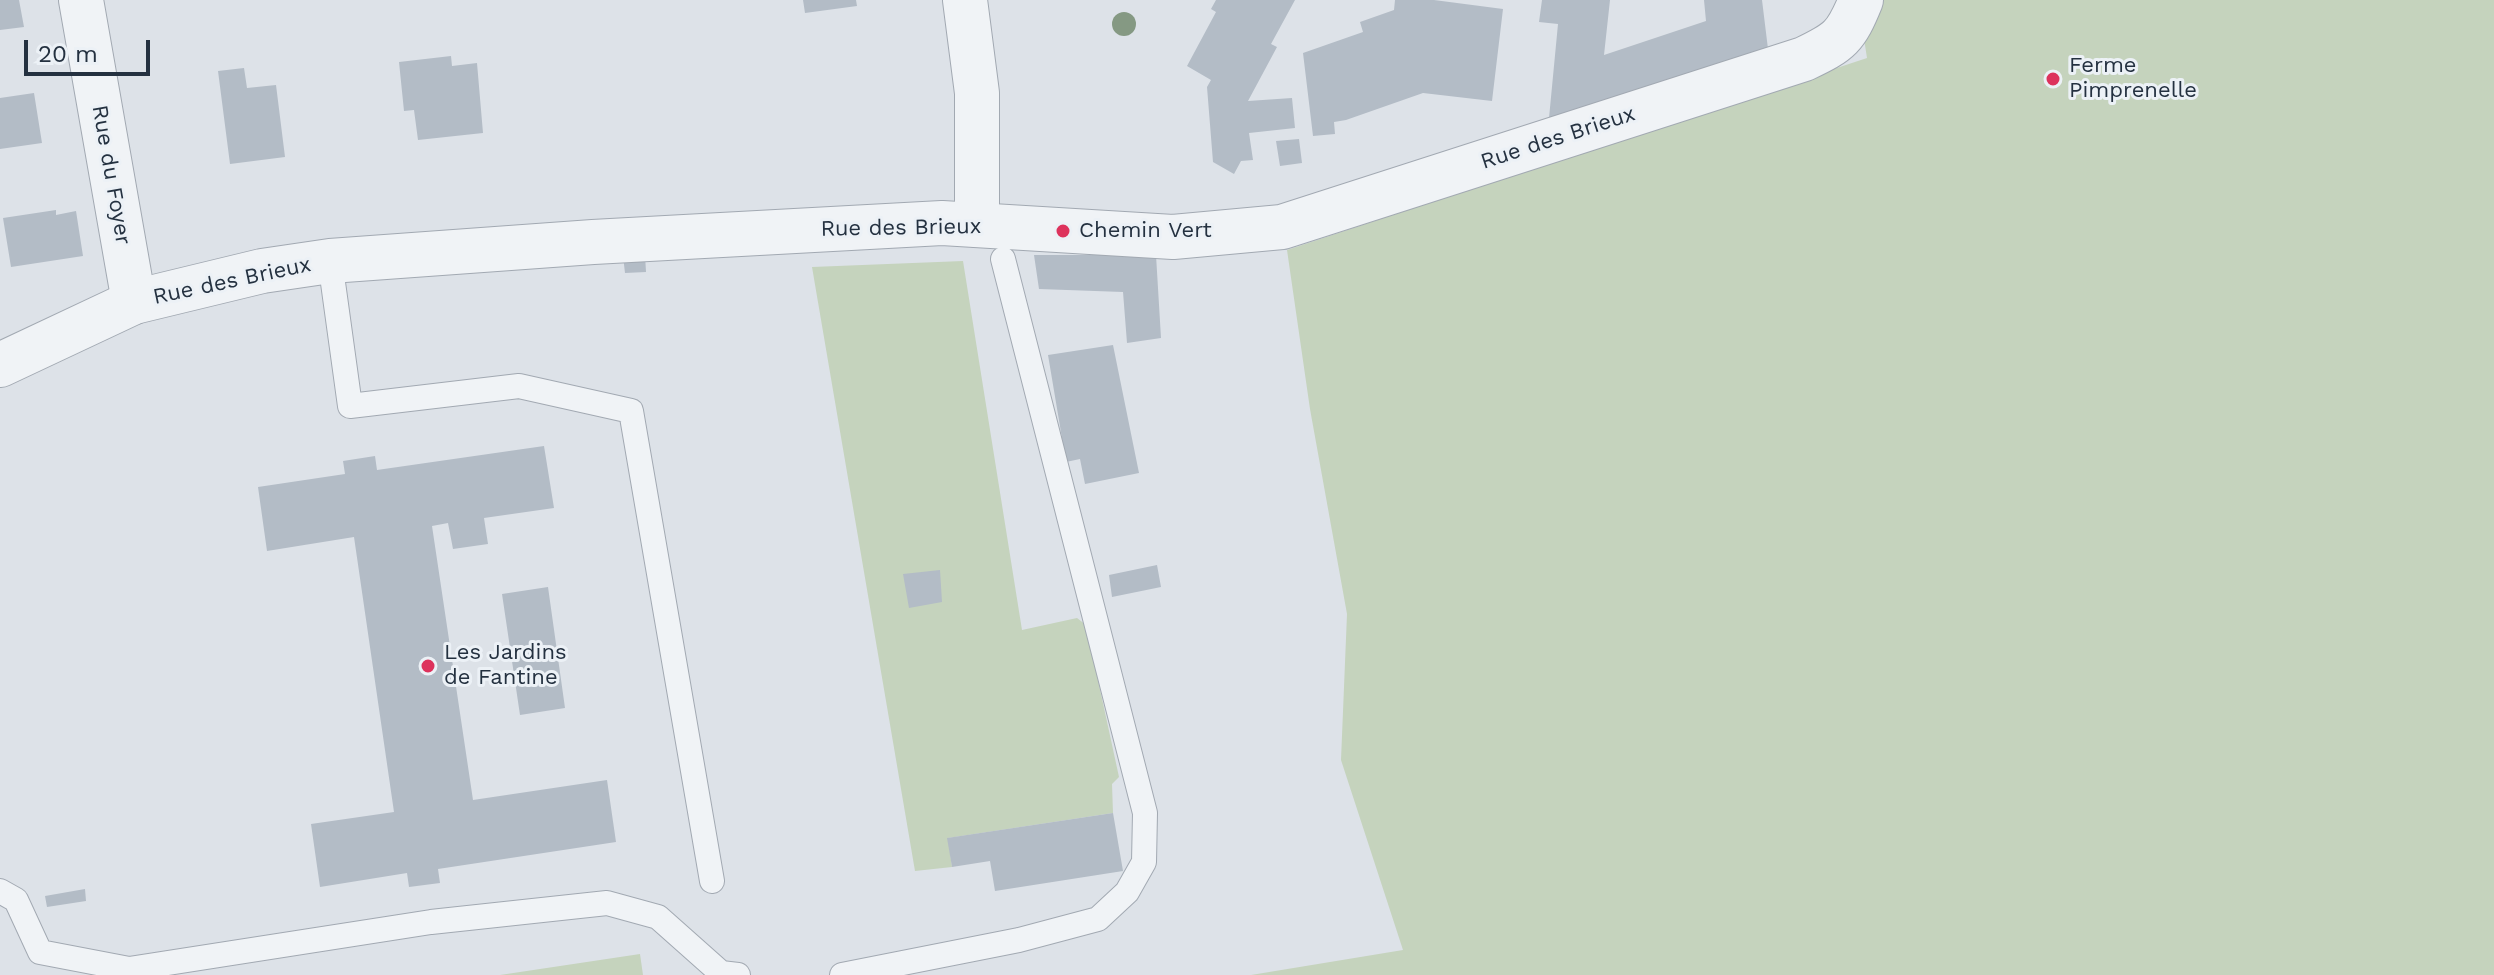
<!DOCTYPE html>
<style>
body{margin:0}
#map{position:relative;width:2494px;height:975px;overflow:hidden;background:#dde2e8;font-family:"Work Sans",sans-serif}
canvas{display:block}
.scale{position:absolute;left:24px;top:40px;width:126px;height:36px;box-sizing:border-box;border:4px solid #243140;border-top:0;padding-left:10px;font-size:24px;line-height:28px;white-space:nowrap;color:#243140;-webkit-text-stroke:6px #ecf1f6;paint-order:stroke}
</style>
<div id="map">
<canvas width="2494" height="975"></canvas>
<div class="scale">20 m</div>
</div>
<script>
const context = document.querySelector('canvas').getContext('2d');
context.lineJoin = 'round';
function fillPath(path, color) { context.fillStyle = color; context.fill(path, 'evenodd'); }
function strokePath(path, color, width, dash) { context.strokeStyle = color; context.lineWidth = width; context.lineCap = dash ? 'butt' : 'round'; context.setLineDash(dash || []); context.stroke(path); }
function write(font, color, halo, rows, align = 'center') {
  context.font = font + ' "Work Sans",sans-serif'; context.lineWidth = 6; context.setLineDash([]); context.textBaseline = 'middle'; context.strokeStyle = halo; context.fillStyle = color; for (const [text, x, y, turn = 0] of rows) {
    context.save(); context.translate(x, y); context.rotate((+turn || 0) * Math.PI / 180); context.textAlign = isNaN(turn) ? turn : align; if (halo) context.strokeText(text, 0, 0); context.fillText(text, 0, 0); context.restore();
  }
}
const green = new Path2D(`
 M 1858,0 L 2494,0 L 2494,975 L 1251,975 L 1403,950 L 1341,760 L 1347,614 L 1310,409 L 1287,250 L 1867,58 Z
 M 963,261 L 1022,630 L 1077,618 L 1086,625 L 1119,777 L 1112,784 L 1113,813 L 948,838 L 952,867 L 915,871 L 812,267 Z
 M 640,954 L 643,975 L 500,975 Z`);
const building = new Path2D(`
 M 0,0 L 19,0 L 24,27 L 0,30 Z
 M 803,0 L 856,0 L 857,6 L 805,13 Z
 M 1216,0 L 1295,0 L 1271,44 L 1277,47 L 1248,101 L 1292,98 L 1295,128 L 1249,133 L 1253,160 L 1241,161 L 1234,174 L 1213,162 L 1207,87 L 1211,80 L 1187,66 L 1216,12 L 1211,9 Z
 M 1395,0 L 1434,0 L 1503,9 L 1492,101 L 1423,93 L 1346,120 L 1334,122 L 1335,134 L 1313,136 L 1303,53 L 1363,32 L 1360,22 L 1394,10 Z
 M 1542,0 L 1610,0 L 1604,55 L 1706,21 L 1704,0 L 1762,0 L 1768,49 L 1549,118 L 1558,24 L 1539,22 Z
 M 451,56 L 452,66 L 477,63 L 483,133 L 418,140 L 414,110 L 404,111 L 399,62 Z
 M 244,68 L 247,88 L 276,85 L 285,157 L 230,164 L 218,71 Z
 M 34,93 L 42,143 L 0,149 L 0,98 Z
 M 1299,139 L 1302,163 L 1280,166 L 1276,141 Z
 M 56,210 L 56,215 L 76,211 L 83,256 L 11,267 L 3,218 Z
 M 645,255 L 646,272 L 625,273 L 623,256 Z
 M 1034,255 L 1156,255 L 1161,338 L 1127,343 L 1123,292 L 1039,289 Z
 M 1113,345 L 1139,473 L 1085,484 L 1080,459 L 1066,462 L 1048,355 Z
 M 544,446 L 554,508 L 484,518 L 488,544 L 453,549 L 448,523 L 432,526 L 473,800 L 607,780 L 616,842 L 438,869 L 440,883 L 409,887 L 407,873 L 320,887 L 311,824 L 394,812 L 354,537 L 267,551 L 258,487 L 345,474 L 343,461 L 375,456 L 377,470 Z
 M 1157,565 L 1161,587 L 1112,597 L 1109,575 Z
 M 940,570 L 942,602 L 909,608 L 903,574 Z
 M 548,587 L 565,708 L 520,715 L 502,594 Z
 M 1113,813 L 1123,871 L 995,891 L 990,861 L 952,867 L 947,838 Z
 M 85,889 L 86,901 L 47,907 L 45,896 Z`);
const service = new Path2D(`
 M 330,261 L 350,406 L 519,386 L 631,411 L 712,881
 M 0,891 L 16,900 L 40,952 L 129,969 L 431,922 L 607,903 L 658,917 L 721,973 L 738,975
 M 842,975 L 1019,940 L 1098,919 L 1127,892 L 1144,862 L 1145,813 L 1003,259`);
const minor = new Path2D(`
 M 81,0 L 134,302
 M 965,0 L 977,93 L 977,225`);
const tertiary = new Path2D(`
 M 0,365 L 134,302 L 262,271 L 330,261 L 593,242 L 942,223 L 1173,237 L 1282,227 L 1804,59 C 1840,42 1846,37 1861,0`);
const trees = [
 [1124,24]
];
const markers = [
 [2053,79,8,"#dd325c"],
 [1063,231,8,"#dd325c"],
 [428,666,8,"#dd325c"]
];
const poiNames = [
 ["Ferme",2069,66],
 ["Pimprenelle",2069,91],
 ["Chemin Vert",1079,231],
 ["Les Jardins",444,653],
 ["de Fantine",444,678]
];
const streetNames = [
 ["Rue des Brieux",1558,138,-18],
 ["Rue du Foyer",111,175,80],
 ["Rue des Brieux",901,228,-1],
 ["Rue des Brieux",232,281,-12]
];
fillPath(green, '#c5d3bd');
fillPath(building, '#b3bcc6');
strokePath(service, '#a2a9b2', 26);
strokePath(minor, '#a2a9b2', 46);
strokePath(tertiary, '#a2a9b2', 46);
strokePath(service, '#f0f3f6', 24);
strokePath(minor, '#f0f3f6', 44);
strokePath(tertiary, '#f0f3f6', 44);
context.fillStyle = '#859983';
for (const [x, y] of trees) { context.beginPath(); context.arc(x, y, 12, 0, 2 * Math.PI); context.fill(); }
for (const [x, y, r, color] of markers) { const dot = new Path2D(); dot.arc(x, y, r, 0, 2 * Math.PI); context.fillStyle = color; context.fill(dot); strokePath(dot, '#ecf1f6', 3); }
write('22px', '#243140', '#ecf1f6', poiNames, 'left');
write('22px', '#243140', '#ecf1f6', streetNames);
</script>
